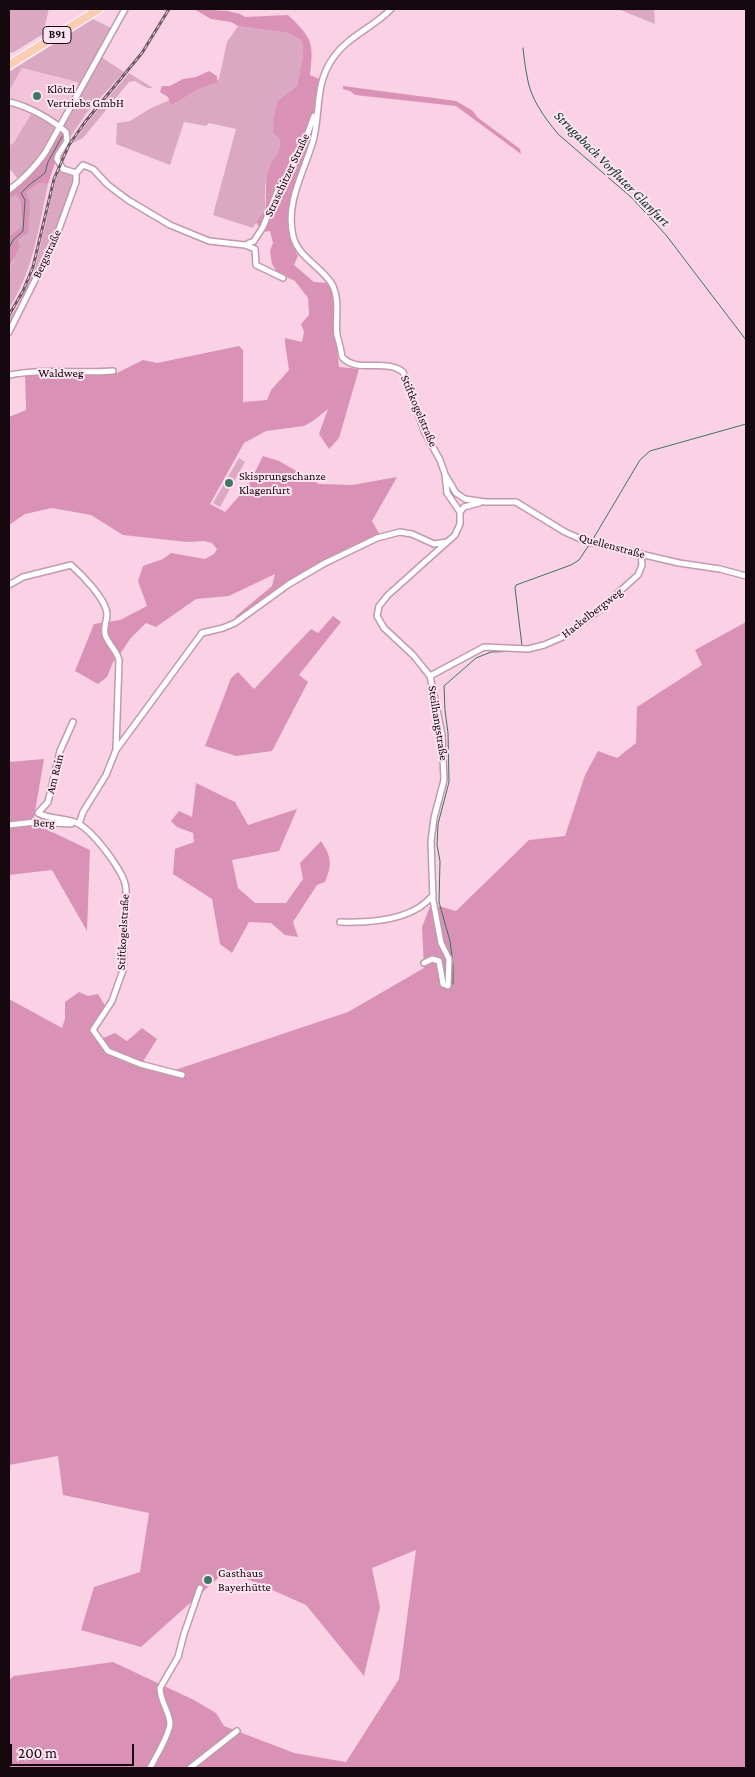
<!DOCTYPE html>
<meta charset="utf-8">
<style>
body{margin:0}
#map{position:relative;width:755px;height:1777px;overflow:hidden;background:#fbd1e5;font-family:"Crimson Pro",serif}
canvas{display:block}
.frame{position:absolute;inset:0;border:10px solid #14070e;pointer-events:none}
.scale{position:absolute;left:10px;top:1744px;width:124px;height:22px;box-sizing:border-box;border:2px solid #14070e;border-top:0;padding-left:6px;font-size:15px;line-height:18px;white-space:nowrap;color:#14070e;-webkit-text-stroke:4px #fee4f0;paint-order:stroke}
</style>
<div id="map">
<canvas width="755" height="1777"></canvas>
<div class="frame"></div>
<div class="scale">200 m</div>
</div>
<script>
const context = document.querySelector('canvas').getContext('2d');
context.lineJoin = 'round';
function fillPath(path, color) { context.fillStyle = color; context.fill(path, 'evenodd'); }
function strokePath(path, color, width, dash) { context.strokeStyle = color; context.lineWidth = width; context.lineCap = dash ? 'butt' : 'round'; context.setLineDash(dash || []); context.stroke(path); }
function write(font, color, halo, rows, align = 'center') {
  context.font = font + ' "Crimson Pro",serif'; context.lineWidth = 4; context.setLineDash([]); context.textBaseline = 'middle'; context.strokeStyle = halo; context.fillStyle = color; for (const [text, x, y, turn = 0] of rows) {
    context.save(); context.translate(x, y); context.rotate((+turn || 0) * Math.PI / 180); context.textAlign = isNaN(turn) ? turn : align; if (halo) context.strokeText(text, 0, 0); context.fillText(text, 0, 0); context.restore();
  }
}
const built = new Path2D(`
 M 22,68 L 81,83 L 59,119 L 55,120 L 17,100 L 9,98 L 9,91 Z
 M 9,105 L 31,114 L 13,144 L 9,145 Z`);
const green = new Path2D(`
 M 9,9 L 49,9 L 43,34 L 14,52 L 9,53 Z
 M 618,9 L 654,9 L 655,24 Z
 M 93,19 L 111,28 L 81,83 L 22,68 L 9,91 L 9,72 Z
 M 238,26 L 288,33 L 302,41 L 303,55 L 297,86 L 277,101 L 274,117 L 280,137 L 281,149 L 270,167 L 265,185 L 265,208 L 262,216 L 258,219 L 253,228 L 213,215 L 236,129 L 209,123 L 206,126 L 184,122 L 170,165 L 116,144 L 117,123 L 130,121 L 151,108 L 219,79 L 227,42 Z
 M 101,57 L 124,72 L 88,111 L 71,136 L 64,127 L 64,124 Z
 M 129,73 L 153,88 L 147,88 L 135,81 L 129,82 L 83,138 L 73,143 L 86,124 Z
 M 31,114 L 54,126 L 55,131 C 44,151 36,164 18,179 L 9,168 L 9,145 L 13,144 Z
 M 60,168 C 67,172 74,175 74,183 L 54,238 L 9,329 L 9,318 L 17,307 L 35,268 L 55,182 Z
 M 39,183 L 48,184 C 39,226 33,272 9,308 L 9,268 L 13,262 L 18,240 L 28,233 L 26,193 Z
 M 16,195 L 20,200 L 22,226 L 9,236 L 9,197 Z
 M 239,458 L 245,462 L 220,507 L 213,503 Z`);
const forest = new Path2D(`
 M 194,9 L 228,11 L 240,14 L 245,17 L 288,15 C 312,38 314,42 310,75 L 319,79 L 310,141 L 292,192 L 289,237 L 298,256 L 294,265 L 314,282 L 329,283 L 334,297 L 335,334 L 339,367 L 359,369 L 339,438 L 329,449 L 319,434 L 328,409 L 313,421 L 304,426 L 266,431 L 244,443 L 210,504 L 225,512 L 248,486 L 263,456 L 279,461 L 319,484 L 352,485 L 397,477 L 372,521 L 382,539 L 295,582 L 242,623 L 235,617 L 272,586 L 275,574 L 229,596 L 196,599 L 156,627 L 146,623 L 130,639 L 118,657 L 113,662 L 107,677 L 98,684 L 75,671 L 94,624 L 120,620 L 147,606 L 138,581 L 143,566 L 163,559 L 171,553 L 205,559 L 214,554 L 217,549 L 212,543 L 204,541 L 187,542 L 123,535 L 91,515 L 52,508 L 25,514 L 9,525 L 9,417 L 26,410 L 25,374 L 115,374 L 143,360 L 157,363 L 239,346 L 243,350 L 243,402 L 267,400 L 271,390 L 289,370 L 285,343 L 285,338 L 302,342 L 304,332 L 301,324 L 309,315 L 308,298 L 295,281 L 278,273 L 272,264 L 270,251 L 273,243 L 270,231 L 262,232 L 256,222 C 259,217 263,215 265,209 C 268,195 263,183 270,166 C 276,153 281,154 280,138 L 273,133 L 274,117 L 277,101 L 297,86 L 303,55 L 302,41 L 288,33 L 238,26 L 231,22 L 211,19 Z
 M 209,71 L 217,76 L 217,82 L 200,88 L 173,104 L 171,104 L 168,97 L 160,92 L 162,86 L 170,86 L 183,79 L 196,77 Z
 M 343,86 L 456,101 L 473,111 L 477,117 L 520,149 L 521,154 L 456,106 L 355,95 L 350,91 L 343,89 Z
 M 61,132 L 63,132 L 66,138 L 54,158 L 55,163 L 48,184 L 39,183 L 26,193 L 30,202 L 28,233 L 18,240 L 20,246 L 9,268 L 9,236 L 22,226 L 20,200 L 16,195 L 9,198 L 9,193 C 31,174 45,159 58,134 Z
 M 333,616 L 341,622 L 299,675 L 308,682 L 272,751 L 236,756 L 205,746 L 231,678 L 238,672 L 254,689 L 311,629 L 318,633 Z
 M 746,622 L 746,1768 L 9,1768 L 9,1680 L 14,1676 L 113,1662 L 194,1700 L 216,1713 L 224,1726 L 294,1753 L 346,1762 L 399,1679 L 416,1550 L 372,1568 L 380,1607 L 364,1676 L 306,1605 L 227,1570 L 141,1647 L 81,1630 L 94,1587 L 140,1572 L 149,1513 L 63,1495 L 58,1456 L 9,1465 L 9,999 L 62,1028 L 65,1019 L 65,1002 L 79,992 L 88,996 L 98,994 L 106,1007 L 92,1029 L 98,1040 L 115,1033 L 127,1041 L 142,1028 L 157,1039 L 144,1060 L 143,1067 L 164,1070 L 175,1070 L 348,1012 L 424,968 L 422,927 L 431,904 L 456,911 L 529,840 L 565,836 L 585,775 L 598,751 L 617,758 L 636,743 L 637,707 L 702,665 L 695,650 Z
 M 44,759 L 33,823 L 90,850 L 87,931 L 52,870 L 9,875 L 9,762 Z
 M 196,783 L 235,802 L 248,825 L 297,809 L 279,851 L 232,860 L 238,888 L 255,903 L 286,903 L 303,879 L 300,863 L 321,841 C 332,857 332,865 325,882 L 317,885 L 293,922 L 298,937 L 285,935 L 271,923 L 249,922 L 232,953 L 220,944 L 212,899 L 173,874 L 175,849 L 194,842 L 193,833 L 177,827 L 171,821 L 179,811 L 192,817 Z`);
const stream = new Path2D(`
 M 523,48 C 524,57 525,66 527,76 C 530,98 544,117 558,134 L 632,198 L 666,235 L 746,340
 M 9,248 L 13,240 L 23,231 L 25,200 L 21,193 L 29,185 L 45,173 L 48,162 L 63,135
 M 593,539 L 640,460 L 650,451 L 746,424
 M 522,646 L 515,588 L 516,585 L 571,565 L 579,560 L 589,545
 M 453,984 L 453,965 L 450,941 L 439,902 L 440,861 L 437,845 L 438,824 L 449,782 L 448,733 L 445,710 L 444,686 L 476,658 L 491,652 L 522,651`);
const minor = new Path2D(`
 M 391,9 C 374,27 347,37 333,58 C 314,85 321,112 313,141 C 304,172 285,203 293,236 C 298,258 323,267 333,286 C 340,301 335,319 337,335 C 339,342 341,350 342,357 C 357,374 386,358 403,372 L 425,433 L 440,460 L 445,474 L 447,493 L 460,512 L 460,524 L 455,535 L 388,595 L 379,606 L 377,616 L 384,628 L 413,655 L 430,676 L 442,735 L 444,780 L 434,818 L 431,841 L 433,900 L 441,943 L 449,959 L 448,986 L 443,984 L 439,961 L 432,959 L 424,963
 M 9,102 C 28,106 51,119 66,132 L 67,141 L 58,155 L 57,159 L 63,169 L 76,173 L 83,165 L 93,169 L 108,185 L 128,200 L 170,225 L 209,241 L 245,245 L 254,241 L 263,227 L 278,190 L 297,159 L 303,146 L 314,116
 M 9,190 C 24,179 35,167 45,153 L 125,9
 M 245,245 L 255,249 L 256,265 L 283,278
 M 9,332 L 55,240 L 76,182 L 76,173
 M 9,375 C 42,368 79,374 113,371
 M 446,476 L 456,493 L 465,499 L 485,502 L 516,502 L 565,532 L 585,541 L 679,563 L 720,569 L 746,576
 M 460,512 L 464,507 L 479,503
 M 9,585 L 23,577 L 71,565 C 82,575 106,599 107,614 C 107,622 102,630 106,637 C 110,646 117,651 119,660 L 116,749
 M 430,676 L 484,647 L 528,649 L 544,645 L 565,636 L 599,610 L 638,575 L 642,565 L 641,554
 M 73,722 L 60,751 L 48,802 L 38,813 C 50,820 67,817 79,824 C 94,833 125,872 126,889 L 123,970 L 112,1001 L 93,1030 L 108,1051 L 140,1064 L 182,1075
 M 79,824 L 83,812 L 106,775 L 116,750 L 202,633 L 223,628 L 235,623 L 289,584 L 325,563 L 377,538 L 400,532 L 412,534 L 434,544 L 447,542
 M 9,825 L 35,822 L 71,824
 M 340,922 C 369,923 413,921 433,895
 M 150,1768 C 155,1758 170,1734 170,1723 C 169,1711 160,1701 160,1688 L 178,1657 L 184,1634 L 200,1588
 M 190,1768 L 237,1731`);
const primary = new Path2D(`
 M 9,65 L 99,9`);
const rail = new Path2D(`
 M 9,315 L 23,291 L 33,267 L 54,179 L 69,145 L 85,122 L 142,53 L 169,9`);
const markers = [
 [37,96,5,"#3c7862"],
 [229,483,5,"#3c7862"],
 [208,1580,5,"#3c7862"]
];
const shields = [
 [57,35,28]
];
const shieldNames = [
 ["B91",57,35]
];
const poiNames = [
 ["Klötzl",47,89],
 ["Vertriebs GmbH",47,103],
 ["Skisprungschanze",239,476],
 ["Klagenfurt",239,490],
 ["Gasthaus",218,1573],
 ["Bayerhütte",218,1587]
];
const streetNames = [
 ["Straschitzer Straße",287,175,-65],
 ["Bergstraße",47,254,-65],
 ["Waldweg",61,373],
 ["Stiftkogelstraße",419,411,67],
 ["Quellenstraße",612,546,15],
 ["Hackelbergweg",592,613,-38],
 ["Steilhangstraße",438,723,81],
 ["Am Rain",55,774,-76],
 ["Berg",44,823,1],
 ["Stiftkogelstraße",123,932,-87]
];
const waterNames = [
 ["Strugabach Vorfluter Glanfurt",612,169,45]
];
fillPath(built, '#f3c3da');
fillPath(green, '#daa9c1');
fillPath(forest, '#da91b6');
strokePath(stream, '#387460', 1);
strokePath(minor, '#c19aad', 8);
strokePath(primary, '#fff', 10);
strokePath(minor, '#fff', 5);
strokePath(primary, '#fbcdb5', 8);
strokePath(rail, '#705864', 3);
strokePath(rail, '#fee4f0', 1, [4]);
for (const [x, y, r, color] of markers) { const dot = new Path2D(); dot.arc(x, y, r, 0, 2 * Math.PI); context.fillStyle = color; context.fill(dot); strokePath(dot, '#fee4f0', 2); }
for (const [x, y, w] of shields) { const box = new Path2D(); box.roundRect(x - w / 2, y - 8.5, w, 17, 4); context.fillStyle = '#fee4f0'; context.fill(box); strokePath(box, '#14070e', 1); }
write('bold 11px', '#14070e', null, shieldNames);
write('12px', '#14070e', '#fee4f0', poiNames, 'left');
write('12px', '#14070e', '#fee4f0', streetNames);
write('italic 14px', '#073224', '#fee4f0', waterNames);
</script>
